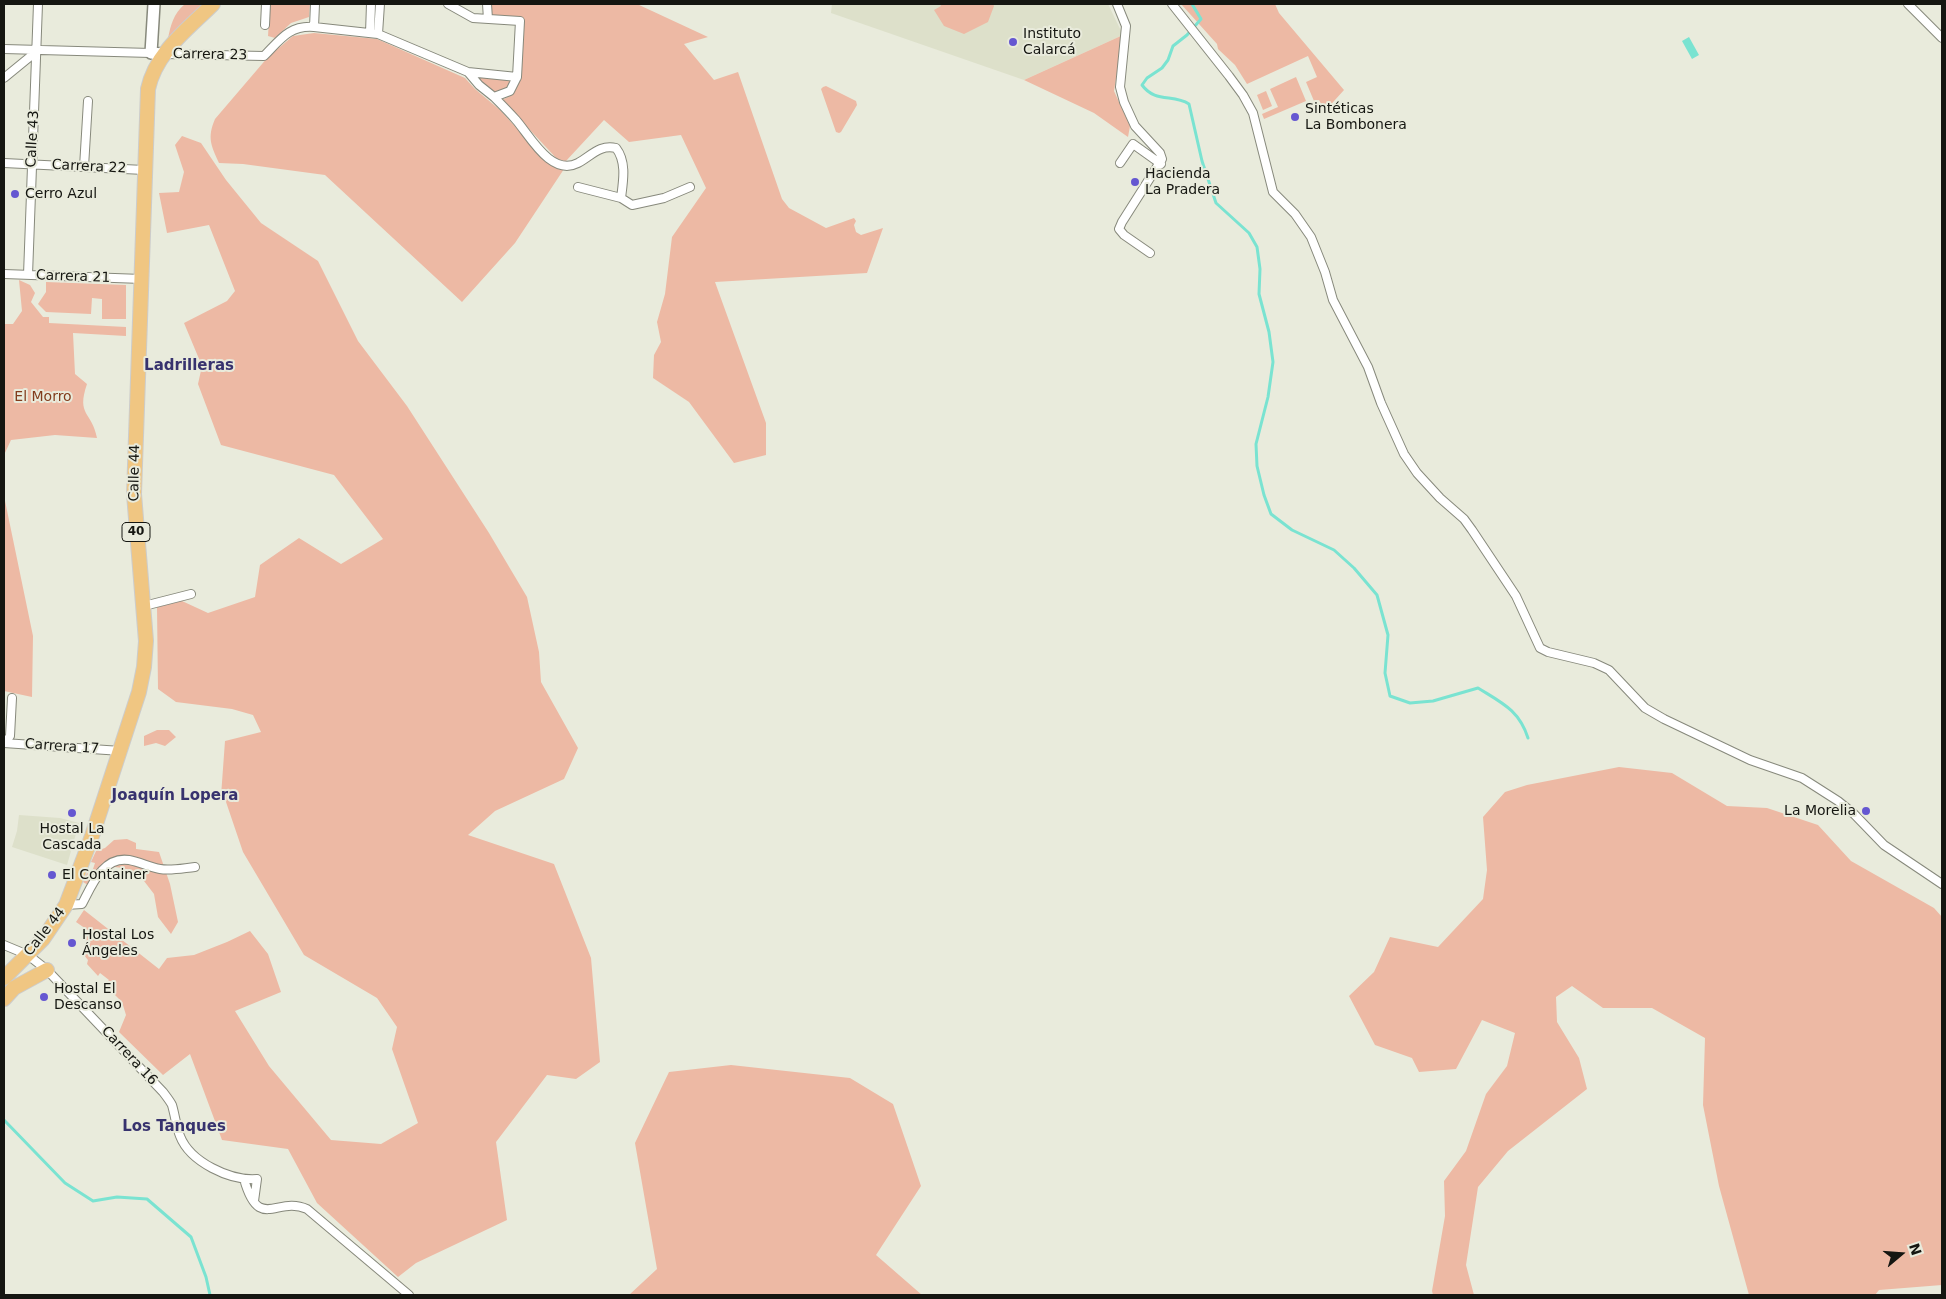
<!DOCTYPE html>
<meta charset="utf-8">
<style>
body{margin:0}
#map{position:relative;width:1946px;height:1299px;overflow:hidden;background:#e9ebdc;font-family:"DejaVu Sans",sans-serif}
canvas{display:block}
.frame{position:absolute;inset:0;border:5px solid #151611;pointer-events:none}
.north{position:absolute;left:1876px;top:1229px;width:50px;height:50px;-webkit-text-stroke:4px #e9ebdc;paint-order:stroke;rotate:72deg;font-size:14px;font-weight:700;line-height:20px;text-align:center;color:#151611}
.north::after{content:'';display:block;margin:auto;width:18px;height:22px;background:#151611;clip-path:polygon(50% 0,100% 100%,50% 72%,0 100%)}
</style>
<div id="map">
<canvas width="1946" height="1299"></canvas>
<div class="frame"></div>
<div class="north">N</div>
</div>
<script>
const context = document.querySelector('canvas').getContext('2d');
context.lineJoin = 'round';
function fillPath(path, color) { context.fillStyle = color; context.fill(path, 'evenodd'); }
function strokePath(path, color, width, dash) { context.strokeStyle = color; context.lineWidth = width; context.lineCap = dash ? 'butt' : 'round'; context.setLineDash(dash || []); context.stroke(path); }
function write(font, color, halo, rows, align = 'center') {
  context.font = font + ' "DejaVu Sans",sans-serif'; context.lineWidth = 4; context.setLineDash([]); context.textBaseline = 'middle'; context.strokeStyle = halo; context.fillStyle = color; for (const [text, x, y, turn = 0] of rows) {
    context.save(); context.translate(x, y); context.rotate((+turn || 0) * Math.PI / 180); context.textAlign = isNaN(turn) ? turn : align; if (halo) context.strokeText(text, 0, 0); context.fillText(text, 0, 0); context.restore();
  }
}
const built = new Path2D(`
 M 832,4 L 1108,4 L 1123,35 L 1024,80 L 831,13 Z
 M 19,815 L 60,818 L 79,823 L 67,865 L 12,847 L 17,831 Z`);
const green = new Path2D(`
 M 185,4 L 203,4 L 168,38 C 171,25 173,14 185,4 Z
 M 270,4 L 310,4 L 309,17 L 291,23 L 275,38 L 268,36 Z
 M 491,4 L 637,4 L 708,37 L 684,44 L 714,80 L 738,72 L 782,199 L 789,208 L 826,228 L 854,218 L 856,221 L 854,225 L 856,232 L 861,235 L 883,228 L 867,273 L 715,282 L 766,423 L 766,455 L 734,463 L 689,402 L 653,378 L 654,355 L 661,342 L 657,322 L 665,294 L 672,237 L 706,188 L 681,135 L 629,142 L 604,120 L 566,161 L 558,160 L 502,100 L 512,95 L 521,78 L 524,20 L 523,18 L 492,16 Z
 M 940,4 L 993,4 L 994,6 L 988,22 L 964,34 L 944,26 L 934,10 L 941,6 Z
 M 1181,4 L 1275,4 L 1279,13 L 1344,90 L 1325,111 L 1319,100 L 1314,101 L 1306,82 L 1317,77 L 1308,56 L 1247,84 L 1235,65 L 1218,49 L 1217,44 Z
 M 314,33 L 377,39 L 465,78 L 475,89 L 500,110 L 545,159 L 554,166 L 564,169 L 515,243 L 462,302 L 325,175 L 243,164 L 219,163 C 211,145 207,138 215,119 L 268,57 L 293,36 Z
 M 1123,35 L 1114,91 L 1130,126 L 1128,137 L 1094,113 L 1024,80 Z
 M 477,77 L 511,80 L 508,89 L 495,93 L 483,83 Z
 M 1296,77 L 1306,101 L 1264,119 L 1262,114 L 1278,107 L 1270,89 Z
 M 826,86 L 856,101 L 857,105 L 841,132 L 839,133 L 836,132 L 821,89 L 823,87 Z
 M 1266,91 L 1272,106 L 1263,110 L 1257,95 Z
 M 182,136 L 201,143 L 226,180 L 261,223 L 318,261 L 358,341 L 407,406 L 489,533 L 527,597 L 539,652 L 541,682 L 578,748 L 564,779 L 495,811 L 468,835 L 554,864 L 591,958 L 600,1062 L 576,1079 L 547,1075 L 496,1142 L 507,1220 L 416,1263 L 398,1277 L 317,1203 L 288,1149 L 222,1140 L 190,1054 L 163,1075 L 119,1032 L 126,1015 L 122,1002 L 105,985 L 109,980 L 100,973 L 98,976 L 87,964 L 88,960 L 83,954 L 90,944 L 83,938 L 89,931 L 76,922 L 84,910 L 159,969 L 167,958 L 194,955 L 227,942 L 250,931 L 268,954 L 281,992 L 235,1011 L 269,1066 L 331,1140 L 381,1144 L 418,1123 L 392,1049 L 397,1027 L 377,998 L 304,955 L 243,852 L 225,799 L 221,796 L 225,741 L 261,732 L 253,715 L 232,709 L 176,702 L 158,689 L 157,607 L 182,601 L 208,613 L 255,597 L 260,565 L 299,538 L 341,564 L 383,539 L 334,475 L 221,445 L 198,384 L 202,366 L 184,323 L 227,301 L 235,291 L 209,225 L 167,233 L 159,193 L 179,192 L 184,172 L 175,145 Z
 M 19,280 L 30,285 L 35,293 L 31,302 L 43,317 L 49,317 L 49,323 L 126,327 L 126,336 L 73,333 L 75,374 L 87,384 C 76,416 92,411 97,438 L 55,435 L 11,440 L 4,455 L 4,324 L 13,324 L 22,311 Z
 M 46,282 L 126,285 L 126,319 L 102,319 L 102,299 L 92,298 L 91,314 L 46,312 L 38,304 L 46,292 Z
 M 4,496 L 33,636 L 32,697 L 4,691 Z
 M 157,730 L 169,730 L 176,737 L 165,746 L 156,743 L 144,746 L 144,736 Z
 M 1619,767 L 1672,773 L 1727,806 L 1767,808 L 1818,825 L 1851,861 L 1934,908 L 1942,917 L 1942,1285 L 1879,1290 L 1875,1295 L 1749,1295 L 1719,1186 L 1703,1105 L 1705,1038 L 1652,1008 L 1603,1008 L 1572,986 L 1556,997 L 1557,1022 L 1579,1058 L 1587,1089 L 1508,1151 L 1478,1187 L 1466,1265 L 1474,1295 L 1433,1295 L 1432,1291 L 1445,1216 L 1444,1181 L 1466,1151 L 1486,1094 L 1507,1066 L 1515,1033 L 1482,1020 L 1456,1069 L 1419,1072 L 1412,1058 L 1375,1045 L 1349,996 L 1374,972 L 1390,937 L 1438,947 L 1483,899 L 1487,870 L 1483,817 L 1505,792 L 1527,785 Z
 M 127,839 L 136,843 L 136,849 L 159,852 L 170,884 L 178,922 L 171,934 L 158,917 L 154,894 L 144,881 L 122,868 L 115,867 L 106,870 L 92,894 L 89,892 L 88,885 L 83,882 L 87,873 L 91,875 L 95,863 L 91,862 L 96,851 L 105,848 L 114,840 Z
 M 731,1065 L 850,1078 L 893,1104 L 921,1186 L 876,1255 L 922,1295 L 629,1295 L 657,1269 L 635,1143 L 669,1072 Z`);
const water = new Path2D(`
 M 1689,37 L 1699,55 L 1692,59 L 1682,41 Z`);
const stream = new Path2D(`
 M 1192,4 L 1201,19 L 1187,35 L 1173,46 L 1168,60 L 1162,68 L 1147,78 L 1142,85 C 1155,103 1173,94 1189,104 L 1202,161 L 1216,203 L 1249,233 L 1257,247 L 1260,269 L 1259,294 L 1269,332 L 1273,362 L 1268,397 L 1256,444 L 1257,466 L 1264,495 L 1271,514 L 1292,530 L 1334,550 L 1354,568 L 1377,595 L 1388,635 L 1385,673 L 1390,696 L 1410,703 L 1433,701 L 1478,688 C 1502,703 1519,710 1528,738
 M 4,1120 L 65,1183 L 93,1201 L 117,1197 L 147,1199 L 191,1237 L 206,1277 L 210,1295`);
const minor = new Path2D(`
 M 448,4 L 473,18 L 520,21 L 517,77 L 510,91 L 494,97 L 479,85 L 468,72
 M 487,4 L 488,19
 M 1117,4 L 1126,26 L 1120,87 L 1124,102 L 1135,126 L 1160,153 L 1162,159 L 1122,222 L 1119,229 L 1124,235 L 1150,253
 M 1172,4 L 1229,76 L 1243,95 L 1253,113 L 1273,192 L 1295,214 L 1311,237 L 1325,272 L 1333,300 L 1368,367 L 1381,403 L 1404,454 L 1417,473 L 1440,498 L 1464,519 L 1472,530 L 1516,596 L 1540,648 L 1548,652 L 1594,663 L 1609,670 L 1645,708 L 1664,719 L 1750,760 L 1802,778 L 1838,801 L 1854,814 L 1884,845 L 1942,884
 M 1908,4 L 1942,38
 M 265,25 L 266,4
 M 314,27 L 315,4
 M 370,33 L 371,4
 M 378,34 L 380,4
 M 4,49 L 151,53
 M 164,54 L 264,56 C 280,40 289,25 314,27 L 378,34 L 468,72 L 517,77
 M 4,78 L 37,51
 M 494,97 C 502,105 509,112 516,120 C 530,136 551,177 578,163 C 591,156 600,144 616,148 C 627,162 623,182 621,198 L 632,205 L 664,198 L 690,187
 M 4,163 L 144,170
 M 1120,163 L 1133,144 L 1161,164
 M 84,167 L 88,101
 M 578,187 L 621,198
 M 4,274 L 142,279
 M 28,275 L 38,4
 M 144,606 L 191,594
 M 4,743 L 121,751
 M 5,743 L 10,736 L 12,698
 M 66,905 L 82,904 C 92,885 103,856 129,860 C 140,862 149,867 160,869 C 171,871 184,868 195,867
 M 4,945 L 28,955 L 47,970 L 163,1092 C 166,1096 170,1101 172,1105 C 175,1115 176,1126 180,1136 C 190,1162 230,1181 257,1179 L 254,1201
 M 244,1179 C 259,1233 277,1195 307,1209 L 409,1295`);
const secondary = new Path2D(`
 M 154,4 L 151,53 L 163,54`);
const trunk = new Path2D(`
 M 4,978 L 43,939 L 66,905 L 92,836 L 139,692 L 144,667 L 146,641 L 134,494 L 148,89 C 156,52 188,29 213,4
 M 4,999 L 14,988 L 47,970`);
const markers = [
 [1013,42,5,"#6557d1"],
 [1295,117,5,"#6557d1"],
 [1135,182,5,"#6557d1"],
 [15,194,5,"#6557d1"],
 [1866,811,5,"#6557d1"],
 [72,813,5,"#6557d1"],
 [52,875,5,"#6557d1"],
 [72,943,5,"#6557d1"],
 [44,997,5,"#6557d1"]
];
const shields = [
 [136,532,28]
];
const shieldNames = [
 ["40",136,532]
];
const poiNames = [
 ["Instituto",1023,34],
 ["Calarcá",1023,50],
 ["Sintéticas",1305,109],
 ["La Bombonera",1305,125],
 ["Hacienda",1145,174],
 ["La Pradera",1145,190],
 ["Cerro Azul",25,194],
 ["La Morelia",1856,811,"right"],
 ["Hostal La",72,829,"center"],
 ["Cascada",72,845,"center"],
 ["El Container",62,875],
 ["Hostal Los",82,935],
 ["Ángeles",82,951],
 ["Hostal El",54,989],
 ["Descanso",54,1005]
];
const streetNames = [
 ["Carrera 23",210,55,1],
 ["Calle 43",33,139,-87],
 ["Carrera 22",89,167,3],
 ["Carrera 21",73,277,2],
 ["Calle 44",135,473,-89],
 ["Carrera 17",62,747,4],
 ["Calle 44",45,932,-52],
 ["Carrera 16",129,1056,47]
];
const parkNames = [
 ["El Morro",43,397]
];
const neighbourhoodNames = [
 ["Ladrilleras",189,366],
 ["Joaquín Lopera",175,796],
 ["Los Tanques",174,1127]
];
fillPath(built, '#dde0ca');
fillPath(green, '#edb9a4');
fillPath(water, '#7ae3d1');
strokePath(stream, '#7ae3d1', 3);
strokePath(minor, '#87897c', 10);
strokePath(secondary, '#87897c', 14);
strokePath(trunk, '#cccccb', 16);
strokePath(minor, '#fff', 8);
strokePath(secondary, '#fff', 11);
strokePath(trunk, '#f0c682', 14);
for (const [x, y, r, color] of markers) { const dot = new Path2D(); dot.arc(x, y, r, 0, 2 * Math.PI); context.fillStyle = color; context.fill(dot); strokePath(dot, '#e9ebdc', 2); }
for (const [x, y, w] of shields) { const box = new Path2D(); box.roundRect(x - w / 2, y - 9.5, w, 19, 4); context.fillStyle = '#e9ebdc'; context.fill(box); strokePath(box, '#151611', 1); }
write('bold 12px', '#151611', null, shieldNames);
write('14px', '#151611', '#e9ebdc', poiNames, 'left');
write('14px', '#151611', '#e9ebdc', streetNames);
write('14px', '#823c1c', '#e9ebdc', parkNames);
write('bold 15px', '#37326e', '#e9ebdc', neighbourhoodNames);
</script>
